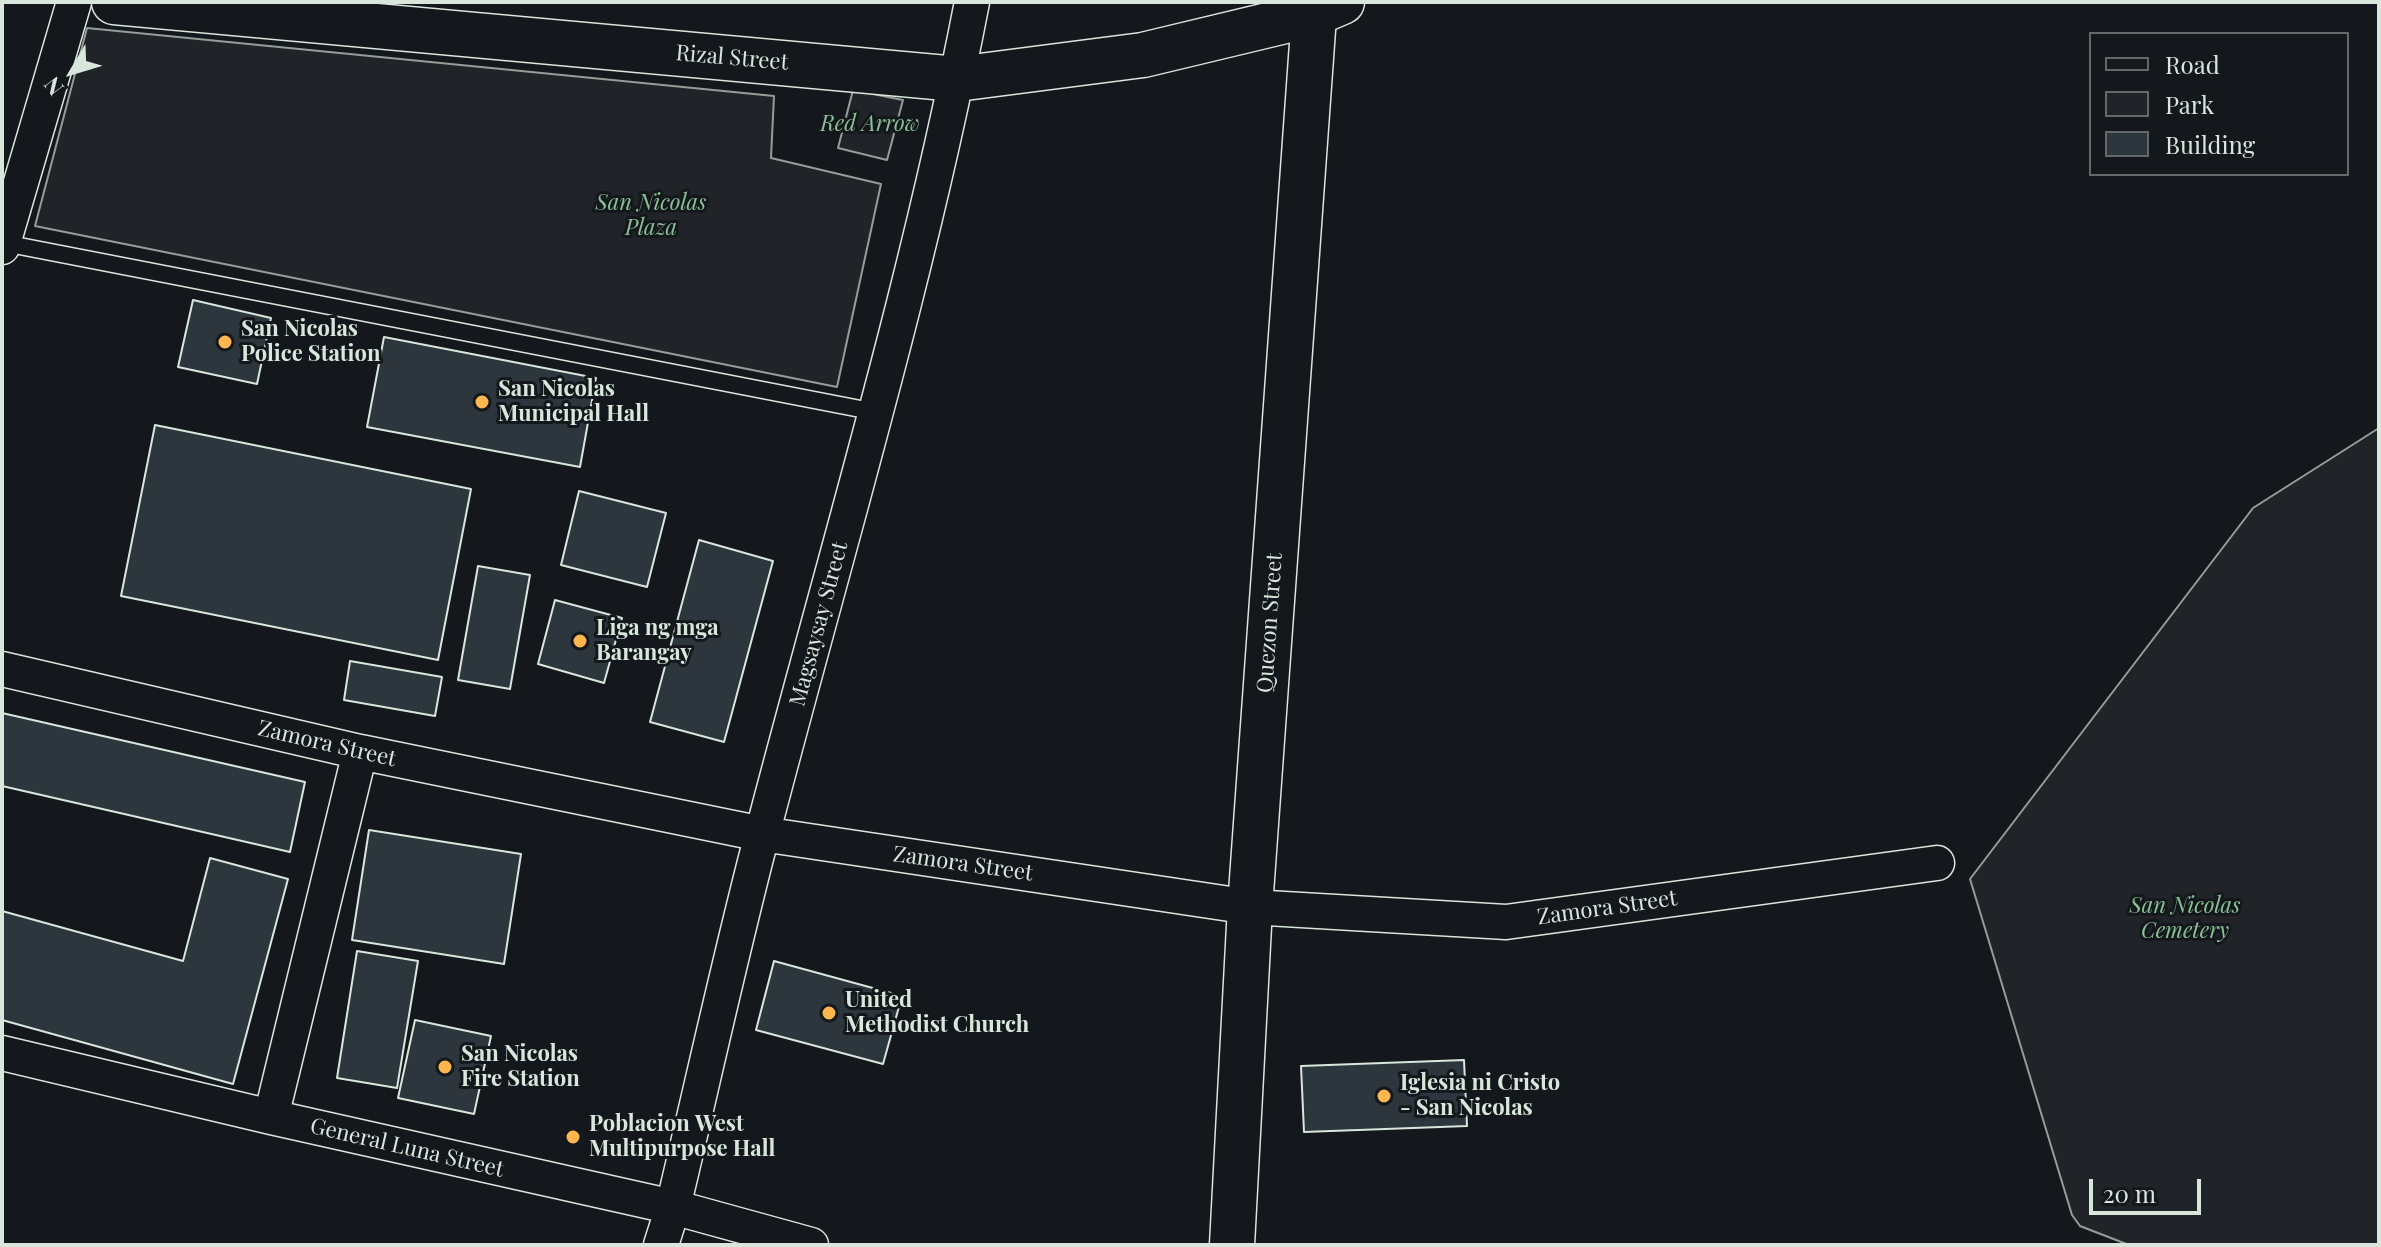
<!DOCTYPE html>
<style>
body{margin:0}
#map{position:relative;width:2381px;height:1247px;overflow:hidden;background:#14181c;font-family:"Playfair Display",serif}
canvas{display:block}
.frame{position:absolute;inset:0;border:4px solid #d8e6dc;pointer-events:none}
.legend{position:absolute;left:2089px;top:32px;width:260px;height:144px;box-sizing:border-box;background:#14181c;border:2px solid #626a69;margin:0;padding:10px 14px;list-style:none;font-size:24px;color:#d8e6dc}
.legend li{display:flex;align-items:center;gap:16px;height:40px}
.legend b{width:40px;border:2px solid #626a69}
.north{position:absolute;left:32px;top:32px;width:80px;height:80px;-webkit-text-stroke:6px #14181c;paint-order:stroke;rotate:232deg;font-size:22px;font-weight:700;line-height:32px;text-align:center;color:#d8e6dc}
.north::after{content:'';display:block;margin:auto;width:28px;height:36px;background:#d8e6dc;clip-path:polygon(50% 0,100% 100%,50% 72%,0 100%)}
.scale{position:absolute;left:2089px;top:1179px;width:112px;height:36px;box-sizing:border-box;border:4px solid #d8e6dc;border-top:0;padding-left:10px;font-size:24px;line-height:28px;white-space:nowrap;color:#d8e6dc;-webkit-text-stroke:6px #14181c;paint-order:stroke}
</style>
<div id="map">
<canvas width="2381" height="1247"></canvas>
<div class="frame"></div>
<ul class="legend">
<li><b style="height:10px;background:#14181c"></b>Road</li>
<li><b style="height:22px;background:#202428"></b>Park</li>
<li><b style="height:22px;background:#2c363c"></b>Building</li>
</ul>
<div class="north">N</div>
<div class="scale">20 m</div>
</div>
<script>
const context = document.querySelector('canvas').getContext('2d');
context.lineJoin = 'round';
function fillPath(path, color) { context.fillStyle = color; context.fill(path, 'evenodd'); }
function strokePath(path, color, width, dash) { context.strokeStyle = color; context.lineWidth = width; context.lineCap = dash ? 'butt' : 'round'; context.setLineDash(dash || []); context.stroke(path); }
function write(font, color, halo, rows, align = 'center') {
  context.font = font + ' "Playfair Display",serif'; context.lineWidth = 6; context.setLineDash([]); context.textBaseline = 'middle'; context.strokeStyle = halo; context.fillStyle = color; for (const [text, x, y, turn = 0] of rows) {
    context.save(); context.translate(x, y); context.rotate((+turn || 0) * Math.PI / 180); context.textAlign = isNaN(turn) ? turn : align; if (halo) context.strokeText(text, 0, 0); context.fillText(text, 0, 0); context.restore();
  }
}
const green = new Path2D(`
 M 87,28 L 774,96 L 771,158 L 881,184 L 837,387 L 35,226 Z
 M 853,90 L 903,100 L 887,160 L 838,148 Z
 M 2379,428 L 2379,1245 L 2129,1245 L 2080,1226 L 2072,1215 L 1970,879 L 2253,508 Z`);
const building = new Path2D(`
 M 193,300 L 271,318 L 257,384 L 178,367 Z
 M 384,337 L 596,378 L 580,467 L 367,427 Z
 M 155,425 L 471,489 L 438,660 L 121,596 Z
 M 579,491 L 666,513 L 647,587 L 561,565 Z
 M 699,540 L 773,561 L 724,742 L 650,722 Z
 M 478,566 L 530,575 L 510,689 L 458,680 Z
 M 555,600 L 622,618 L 604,683 L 538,664 Z
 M 350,661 L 442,677 L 435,716 L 344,700 Z
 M 2,713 L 305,782 L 290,852 L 2,786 Z
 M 369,830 L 521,854 L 504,964 L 352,940 Z
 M 210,858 L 288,879 L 233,1084 L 2,1020 L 2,911 L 183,961 Z
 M 357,951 L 418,961 L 397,1088 L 337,1078 Z
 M 774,961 L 902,996 L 883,1064 L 756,1030 Z
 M 415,1020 L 491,1036 L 474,1114 L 398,1098 Z
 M 1464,1060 L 1467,1126 L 1304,1132 L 1301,1066 Z`);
const lane = new Path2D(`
 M 4,243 L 876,412`);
const street = new Path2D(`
 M 2,247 L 74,2
 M 2,669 L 360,752 L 762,834 L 1250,907 L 1506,922 L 1937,863
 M 2,1053 L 271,1117 L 673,1207 L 811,1245
 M 271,1117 L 360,752
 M 661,1245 L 673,1207 C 703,1082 730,956 763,831 C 835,555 918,282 972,2`);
const secondary = new Path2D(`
 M 1232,1245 L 1250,907 L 1315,2`);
const primary = new Path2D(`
 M 114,2 L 957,79 L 1143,55 L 1314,14 L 1342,2`);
const markers = [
 [225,342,8,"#ffb74d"],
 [482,402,8,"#ffb74d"],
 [580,641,8,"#ffb74d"],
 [829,1013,8,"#ffb74d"],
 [445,1067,8,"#ffb74d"],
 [1384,1096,8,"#ffb74d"],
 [573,1137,8,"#ffb74d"]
];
const streetNames = [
 ["Rizal Street",732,58,5],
 ["Quezon Street",1270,623,-86],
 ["Magsaysay Street",819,624,-75],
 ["Zamora Street",327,744,13],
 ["Zamora Street",963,864,8],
 ["Zamora Street",1607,908,-8],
 ["General Luna Street",407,1148,13]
];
const parkNames = [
 ["Red Arrow",870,124],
 ["San Nicolas",651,203],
 ["Plaza",651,228],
 ["San Nicolas",2185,906],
 ["Cemetery",2185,931]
];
const poiNames = [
 ["San Nicolas",241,329],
 ["Police Station",241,354],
 ["San Nicolas",498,389],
 ["Municipal Hall",498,414],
 ["Liga ng mga",596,628],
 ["Barangay",596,653],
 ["United",845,1000],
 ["Methodist Church",845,1025],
 ["San Nicolas",461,1054],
 ["Fire Station",461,1079],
 ["Iglesia ni Cristo",1400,1083],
 ["- San Nicolas",1400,1108],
 ["Poblacion West",589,1124],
 ["Multipurpose Hall",589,1149]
];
fillPath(green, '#202428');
strokePath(green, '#939e99', 2);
fillPath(building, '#2c363c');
strokePath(building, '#d8e6dc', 2);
strokePath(lane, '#d8e6dc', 19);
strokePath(street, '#d8e6dc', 37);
strokePath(secondary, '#d8e6dc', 47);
strokePath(primary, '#d8e6dc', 47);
strokePath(lane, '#14181c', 16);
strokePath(street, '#14181c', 34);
strokePath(secondary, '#14181c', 44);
strokePath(primary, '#14181c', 44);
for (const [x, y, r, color] of markers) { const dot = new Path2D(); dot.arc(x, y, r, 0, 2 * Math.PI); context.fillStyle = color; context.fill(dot); strokePath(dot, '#14181c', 3); }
write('22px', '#d8e6dc', '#14181c', streetNames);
write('italic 22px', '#8ac095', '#14181c', parkNames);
write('bold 22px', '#d8e6dc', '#14181c', poiNames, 'left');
</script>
